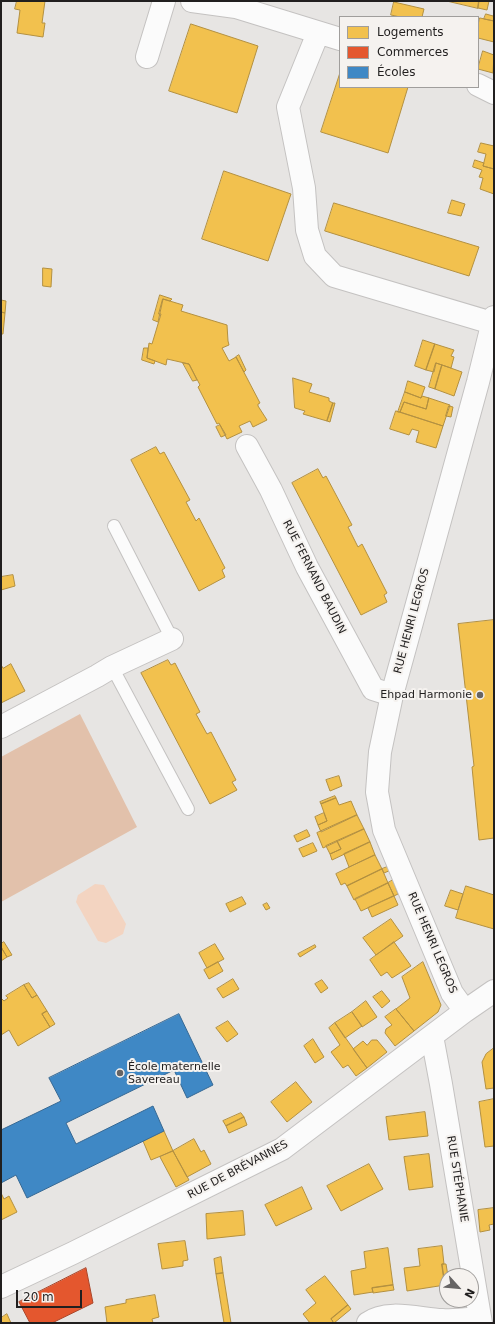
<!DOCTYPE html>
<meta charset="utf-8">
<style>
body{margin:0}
#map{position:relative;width:495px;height:1324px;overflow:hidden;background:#e7e5e3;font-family:"DejaVu Sans",sans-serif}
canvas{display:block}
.frame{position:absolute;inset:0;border:2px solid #211f1f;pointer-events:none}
.legend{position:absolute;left:339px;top:16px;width:140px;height:72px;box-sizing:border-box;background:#f5f2ef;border:1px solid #a09e9c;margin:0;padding:5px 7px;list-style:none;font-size:12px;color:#211f1f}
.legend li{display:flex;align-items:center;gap:8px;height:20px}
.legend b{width:20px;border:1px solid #a09e9c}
.north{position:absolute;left:439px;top:1268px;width:40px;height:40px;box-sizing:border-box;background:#f5f2ef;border:1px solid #a09e9c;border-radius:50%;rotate:117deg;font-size:11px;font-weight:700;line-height:16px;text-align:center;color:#211f1f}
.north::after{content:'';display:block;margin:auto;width:14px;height:18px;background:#666464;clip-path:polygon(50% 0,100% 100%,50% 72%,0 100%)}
.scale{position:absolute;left:16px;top:1290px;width:66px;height:18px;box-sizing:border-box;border:2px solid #211f1f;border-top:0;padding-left:5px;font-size:12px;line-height:14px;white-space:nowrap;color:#211f1f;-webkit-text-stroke:3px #f5f2ef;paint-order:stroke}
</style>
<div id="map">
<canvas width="495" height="1324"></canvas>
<div class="frame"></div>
<ul class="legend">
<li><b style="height:11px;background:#f2c14e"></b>Logements</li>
<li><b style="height:11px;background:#e4572e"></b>Commerces</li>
<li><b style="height:11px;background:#3f88c5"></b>Écoles</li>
</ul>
<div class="north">N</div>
<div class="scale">20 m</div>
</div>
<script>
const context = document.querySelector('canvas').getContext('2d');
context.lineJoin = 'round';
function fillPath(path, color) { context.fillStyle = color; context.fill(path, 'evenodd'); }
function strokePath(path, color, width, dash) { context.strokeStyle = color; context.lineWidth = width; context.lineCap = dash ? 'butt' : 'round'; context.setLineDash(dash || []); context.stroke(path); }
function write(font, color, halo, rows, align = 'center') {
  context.font = font + ' "DejaVu Sans",sans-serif'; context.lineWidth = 4; context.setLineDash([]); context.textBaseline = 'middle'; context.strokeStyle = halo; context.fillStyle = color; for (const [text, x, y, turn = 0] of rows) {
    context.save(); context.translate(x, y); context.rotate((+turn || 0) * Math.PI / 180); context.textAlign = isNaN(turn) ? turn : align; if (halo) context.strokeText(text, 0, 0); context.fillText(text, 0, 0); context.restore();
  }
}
const green = new Path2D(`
 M 95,884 L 104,885 L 126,924 L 123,934 L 106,943 L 98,941 L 76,902 L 78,895 Z`);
const forest = new Path2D(`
 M 80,714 L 137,827 L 1,902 L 1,757 Z`);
const homes = new Path2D(`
 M 17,1 L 45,1 L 42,23 L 45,23 L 43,37 L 17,33 L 20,10 L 15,9 Z
 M 447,1 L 479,1 L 478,8 Z
 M 479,1 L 489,1 L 487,10 L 478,8 Z
 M 394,2 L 424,9 L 422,17 L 400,17 L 391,15 Z
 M 486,14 L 493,16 L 494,14 L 494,21 L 484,19 Z
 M 480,18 L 494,21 L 494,42 L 478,38 L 478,25 Z
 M 191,24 L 258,46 L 237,113 L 169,91 Z
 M 483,51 L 494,55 L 493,73 L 478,69 Z
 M 340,73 L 340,87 L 408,87 L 388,153 L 321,132 Z
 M 481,143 L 494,146 L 494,169 L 483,166 L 486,154 L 478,152 Z
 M 475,160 L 484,163 L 483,166 L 494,169 L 494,194 L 480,189 L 483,178 L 479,177 L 482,170 L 473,167 Z
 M 224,171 L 291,194 L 268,261 L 202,239 Z
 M 452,200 L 465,204 L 461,216 L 448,213 Z
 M 334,203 L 479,247 L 469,276 L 325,231 Z
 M 43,268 L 52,269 L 51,287 L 43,286 Z
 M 160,295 L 172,299 L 170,301 L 163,299 L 158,322 L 153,320 Z
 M 163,299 L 183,305 L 181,311 L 227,325 L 228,341 L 229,345 L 222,348 L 229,361 L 236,357 L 260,403 L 258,404 L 258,406 L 267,420 L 253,427 L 250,421 L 239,426 L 242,432 L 227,439 L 219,423 L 217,424 L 198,387 L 200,385 L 189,364 L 167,359 L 166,365 L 147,358 L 149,343 L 152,344 L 161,314 L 159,314 Z
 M 1,300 L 6,301 L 5,313 L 1,312 Z
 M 1,312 L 5,313 L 3,334 L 1,334 Z
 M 423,340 L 435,344 L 426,370 L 415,366 Z
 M 435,344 L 454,350 L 451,356 L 454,357 L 451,368 L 436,363 L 434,372 L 426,370 Z
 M 144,348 L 148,348 L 147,358 L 155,361 L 154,364 L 142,360 Z
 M 239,355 L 246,370 L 244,372 L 236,357 Z
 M 183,363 L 189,364 L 197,380 L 193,381 Z
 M 436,363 L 442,365 L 435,389 L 429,387 Z
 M 442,365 L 462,372 L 454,396 L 435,389 Z
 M 293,378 L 312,384 L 309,392 L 329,398 L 329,401 L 333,403 L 327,421 L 303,414 L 305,411 L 295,408 Z
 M 408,381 L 425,387 L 421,398 L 405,392 Z
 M 405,392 L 421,398 L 422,396 L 429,398 L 426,409 L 404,402 L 400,412 L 398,412 Z
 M 429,398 L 450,405 L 443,426 L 400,412 L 404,402 L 426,409 Z
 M 333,403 L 335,403 L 330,422 L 327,421 Z
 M 449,406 L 453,407 L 451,417 L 446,416 Z
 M 396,411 L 443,426 L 436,448 L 416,442 L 419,431 L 412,429 L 409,435 L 390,429 Z
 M 220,425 L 226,435 L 221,437 L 216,427 Z
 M 156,447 L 160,454 L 164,452 L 190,500 L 186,502 L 196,521 L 199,518 L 225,568 L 222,570 L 225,577 L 199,591 L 131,460 Z
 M 318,469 L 323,478 L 326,476 L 352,525 L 348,527 L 358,547 L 362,544 L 387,593 L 384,595 L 387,602 L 361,615 L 292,483 Z
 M 13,575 L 15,586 L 1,590 L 1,577 Z
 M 494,620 L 494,838 L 479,840 L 472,767 L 474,766 L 458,624 Z
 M 168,660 L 171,665 L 175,663 L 200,712 L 196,714 L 207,734 L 211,732 L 236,780 L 232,782 L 237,790 L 210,804 L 141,673 Z
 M 11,664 L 25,691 L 1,703 L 1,665 L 3,668 Z
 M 339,776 L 342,786 L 330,791 L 326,780 Z
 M 335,796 L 336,798 L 321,804 L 320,802 Z
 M 336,798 L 339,805 L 351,801 L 357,815 L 321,832 L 318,825 L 327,821 L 321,804 Z
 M 324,813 L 327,821 L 318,825 L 315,817 Z
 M 357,815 L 364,829 L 323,848 L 317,833 Z
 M 364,829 L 370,842 L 332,860 L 330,854 L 341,849 L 337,841 Z
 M 307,830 L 310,836 L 297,842 L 294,836 Z
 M 337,841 L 341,849 L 330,854 L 326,846 Z
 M 370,842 L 375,855 L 349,867 L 344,854 Z
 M 313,843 L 317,851 L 303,857 L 299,849 Z
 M 375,855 L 382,869 L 347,886 L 345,883 L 341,885 L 336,874 Z
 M 390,866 L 391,870 L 384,873 L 382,869 Z
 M 382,869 L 388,883 L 354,900 L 347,886 Z
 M 393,880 L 398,894 L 394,896 L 388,883 Z
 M 388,883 L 394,896 L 361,911 L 355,899 Z
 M 466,886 L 494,895 L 494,929 L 456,918 Z
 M 451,890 L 463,894 L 458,910 L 445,906 Z
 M 394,896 L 398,905 L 372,917 L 368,908 Z
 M 242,897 L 246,904 L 230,912 L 226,904 Z
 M 267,903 L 270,908 L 266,910 L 263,905 Z
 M 391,919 L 403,936 L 376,955 L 363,938 Z
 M 4,942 L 12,955 L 7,957 L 1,947 L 1,944 Z
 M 394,942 L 411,966 L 392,978 L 387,972 L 381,976 L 370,960 Z
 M 215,944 L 224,959 L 207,968 L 199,953 Z
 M 315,945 L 316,947 L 300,957 L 298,954 Z
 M 1,947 L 7,957 L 1,961 Z
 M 218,962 L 223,971 L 209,979 L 204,970 Z
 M 423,962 L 441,1005 L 438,1012 L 414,1031 L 396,1009 L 410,998 L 402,977 Z
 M 233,979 L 239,989 L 223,998 L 217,989 Z
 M 322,980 L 328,988 L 321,993 L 315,984 Z
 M 29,983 L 37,995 L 32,998 L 24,985 Z
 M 24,985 L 32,998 L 37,995 L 47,1011 L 42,1014 L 50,1027 L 18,1046 L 9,1030 L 1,1035 L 1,999 L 2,999 L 4,1001 L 8,998 L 6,996 Z
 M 382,991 L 390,1001 L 382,1008 L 373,997 Z
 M 366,1001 L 377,1017 L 362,1027 L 352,1012 Z
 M 396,1009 L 414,1031 L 395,1046 L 385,1033 L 386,1029 L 392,1025 L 385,1017 Z
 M 47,1011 L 55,1024 L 50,1027 L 42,1014 Z
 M 352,1012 L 362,1026 L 345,1038 L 335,1023 Z
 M 228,1021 L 238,1034 L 227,1042 L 216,1028 Z
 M 335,1023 L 367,1068 L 356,1076 L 348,1065 L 343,1068 L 331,1052 L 340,1045 L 329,1028 Z
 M 313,1039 L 324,1057 L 315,1063 L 304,1046 Z
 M 372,1040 L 377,1040 L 387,1052 L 367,1068 L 353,1049 L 363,1041 L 367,1045 Z
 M 494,1048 L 494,1088 L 486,1089 L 482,1062 L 486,1054 Z
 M 296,1082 L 312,1102 L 287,1122 L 271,1102 Z
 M 494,1099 L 494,1146 L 485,1147 L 479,1102 Z
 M 425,1112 L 428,1136 L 389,1140 L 386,1117 Z
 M 241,1113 L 244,1117 L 226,1126 L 223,1121 Z
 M 244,1117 L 247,1125 L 229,1133 L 226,1126 Z
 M 164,1131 L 173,1151 L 151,1160 L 143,1141 Z
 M 194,1139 L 201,1152 L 204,1150 L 211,1164 L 187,1177 L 173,1151 Z
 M 173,1151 L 189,1180 L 176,1187 L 160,1157 Z
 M 429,1154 L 433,1187 L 409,1190 L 404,1157 Z
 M 369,1164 L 383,1189 L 341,1211 L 327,1186 Z
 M 302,1187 L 312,1209 L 276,1226 L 265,1205 Z
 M 1,1193 L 4,1199 L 9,1196 L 17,1212 L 1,1220 Z
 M 494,1208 L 494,1224 L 489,1225 L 490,1230 L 480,1232 L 478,1210 Z
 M 243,1211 L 245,1235 L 207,1239 L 206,1214 Z
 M 185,1241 L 188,1260 L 183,1261 L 183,1266 L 162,1269 L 158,1244 Z
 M 442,1246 L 444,1264 L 442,1264 L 445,1285 L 407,1291 L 404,1268 L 420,1266 L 418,1249 Z
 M 388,1248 L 393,1285 L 372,1288 L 373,1292 L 354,1295 L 351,1271 L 366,1268 L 364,1252 Z
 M 221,1257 L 223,1273 L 216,1274 L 214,1259 Z
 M 442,1264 L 446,1264 L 448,1276 L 447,1276 L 447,1285 L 445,1285 Z
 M 223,1273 L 231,1323 L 224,1323 L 216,1274 Z
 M 325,1276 L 348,1305 L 331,1319 L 333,1321 L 331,1323 L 310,1323 L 303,1314 L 316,1303 L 306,1290 Z
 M 393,1285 L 394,1290 L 373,1293 L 372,1288 Z
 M 155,1295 L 159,1317 L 152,1319 L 153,1323 L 107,1323 L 105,1307 L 126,1303 L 126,1300 Z
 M 348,1305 L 351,1309 L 334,1323 L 331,1319 Z
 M 7,1314 L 11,1323 L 1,1323 L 1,1318 Z`);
const shops = new Path2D(`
 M 86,1268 L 93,1303 L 52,1323 L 30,1323 L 19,1302 Z`);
const schools = new Path2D(`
 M 179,1014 L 213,1085 L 187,1098 L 174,1070 L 66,1123 L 76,1144 L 153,1106 L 164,1131 L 27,1198 L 16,1175 L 1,1183 L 1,1130 L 61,1101 L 49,1078 Z`);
const service = new Path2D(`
 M 114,526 L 172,639
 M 112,667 L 188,809`);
const minor = new Path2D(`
 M 192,1 L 236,7 L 340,39
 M 318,33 L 288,107 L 304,188 L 307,230 L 315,256 L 334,276 L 492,323
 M 147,57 L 164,1
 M 478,85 L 494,93
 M 247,446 L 271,490 L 307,567 L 373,689 L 392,695
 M 1,727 L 97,676 L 112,667 L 172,639
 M 465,1011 L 452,993 L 384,830 L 377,792 L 380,752 L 392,695 L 478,382 L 494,317
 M 432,1036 L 441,1084 L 481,1323
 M 1,1287 L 73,1253 L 282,1149 L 465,1011 L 494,991
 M 368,1323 C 387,1309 420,1319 442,1320 C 455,1321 468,1319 480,1318`);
const markers = [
 [480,695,4,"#666464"],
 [120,1073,4,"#666464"]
];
const streetNames = [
 ["RUE FERNAND BAUDIN",314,577,63],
 ["RUE HENRI LEGROS",412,621,-75],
 ["RUE HENRI LEGROS",432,943,67],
 ["RUE DE BRÉVANNES",238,1170,-28],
 ["RUE STÉPHANIE",457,1179,81]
];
const poiNames = [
 ["Ehpad Harmonie",472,695],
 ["École maternelle",128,1067,"left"],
 ["Savereau",128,1080,"left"]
];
fillPath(green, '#f3d4c1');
fillPath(forest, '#e2c1ab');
fillPath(homes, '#f2c14e');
strokePath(homes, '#b39040', 1);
fillPath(shops, '#e4572e');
strokePath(shops, '#aa462a', 1);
fillPath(schools, '#3f88c5');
strokePath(schools, '#366893', 1);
strokePath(service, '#c4c2c1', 14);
strokePath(minor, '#c4c2c1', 24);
strokePath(service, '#fbfbfb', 12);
strokePath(minor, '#fbfbfb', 22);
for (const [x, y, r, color] of markers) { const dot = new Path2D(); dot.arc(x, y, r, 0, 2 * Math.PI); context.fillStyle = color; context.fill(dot); strokePath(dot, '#f5f2ef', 1.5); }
write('11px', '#211f1f', '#f5f2ef', streetNames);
write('11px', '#211f1f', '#f5f2ef', poiNames, 'right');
</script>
